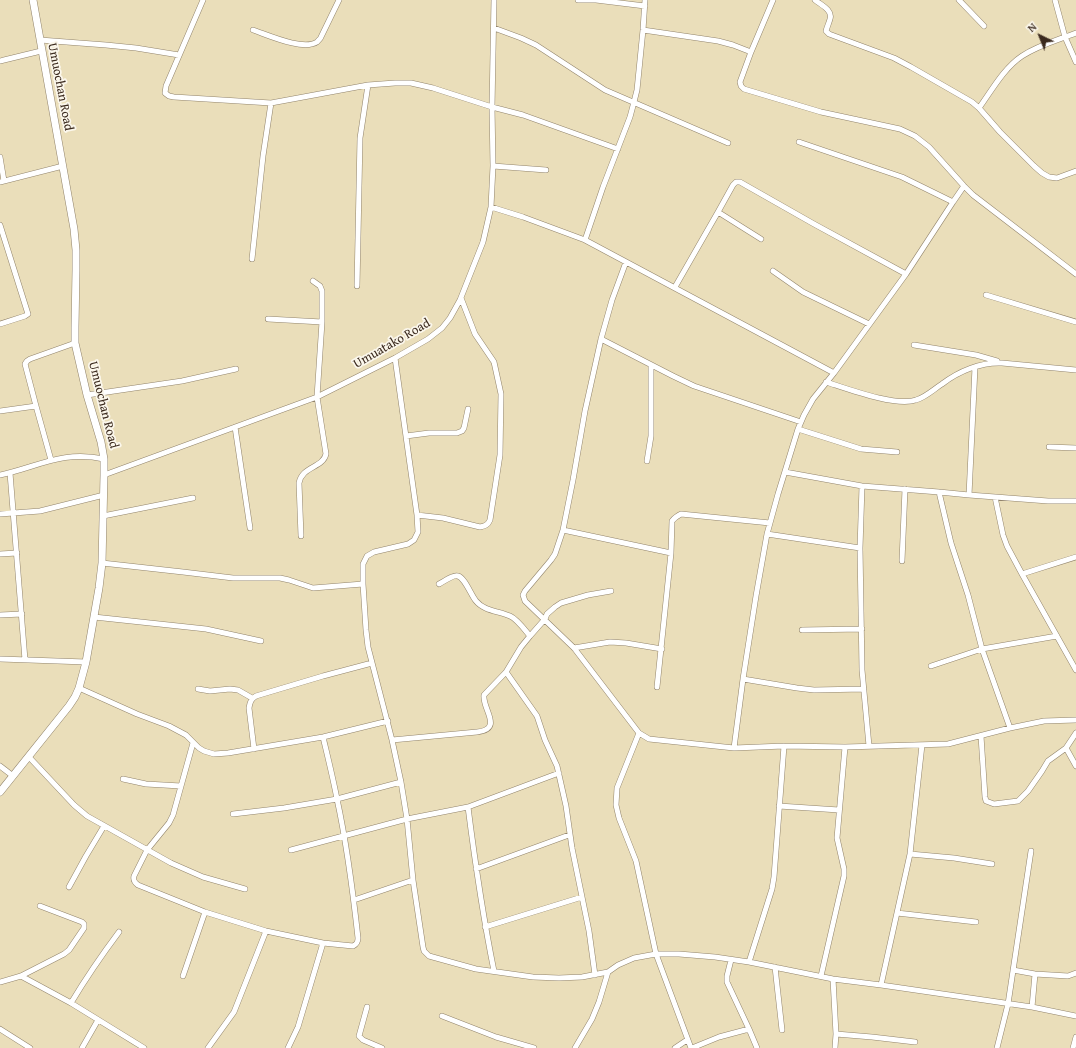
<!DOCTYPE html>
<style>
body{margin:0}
#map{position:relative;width:1076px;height:1048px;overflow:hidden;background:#eadeba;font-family:"Gentium Book Plus",serif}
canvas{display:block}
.north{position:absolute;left:1020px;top:16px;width:40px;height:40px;-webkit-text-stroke:3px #fbf7ec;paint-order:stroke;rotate:317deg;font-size:11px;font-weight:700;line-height:16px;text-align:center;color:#3b2a1e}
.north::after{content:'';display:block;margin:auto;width:14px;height:18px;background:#3b2a1e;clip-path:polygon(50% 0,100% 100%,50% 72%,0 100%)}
</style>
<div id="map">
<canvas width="1076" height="1048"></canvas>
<div class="north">N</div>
</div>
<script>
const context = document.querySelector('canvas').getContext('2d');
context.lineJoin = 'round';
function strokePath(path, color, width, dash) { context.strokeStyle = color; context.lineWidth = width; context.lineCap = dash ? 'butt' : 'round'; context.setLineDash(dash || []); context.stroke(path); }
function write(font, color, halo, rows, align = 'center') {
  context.font = font + ' "Gentium Book Plus",serif'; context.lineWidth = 3.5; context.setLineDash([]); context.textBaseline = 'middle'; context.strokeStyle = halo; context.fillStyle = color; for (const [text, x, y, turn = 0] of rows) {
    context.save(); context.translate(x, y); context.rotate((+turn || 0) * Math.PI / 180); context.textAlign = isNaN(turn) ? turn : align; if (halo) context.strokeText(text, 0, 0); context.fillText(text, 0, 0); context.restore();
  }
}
const street = new Path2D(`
 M 203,0 L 166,86 L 165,93 L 169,96 L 174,97 L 271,103 L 368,85 L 395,83 L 411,83 L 433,88 L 492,107 L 523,115 L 618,149
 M 578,0 L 596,0 L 645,6
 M 773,0 L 751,52 L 740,82 L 741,86 L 744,89 L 821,112 L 900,129 L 915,136 L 929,147 L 964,186 L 973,195 L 1076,274
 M 815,0 C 821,5 833,10 830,19 C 829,23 827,27 826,31 L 829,34 L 894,58 L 911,67 L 972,102 L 979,108 L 1000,132 L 1034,166 L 1042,173 L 1049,177 L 1057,178 L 1076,171
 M 959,0 L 984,26
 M 1055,0 L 1065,37 L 1076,62
 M 494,28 L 521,38 L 536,45 L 605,90 L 728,143
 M 253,30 C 268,35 303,51 317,42 C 318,41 321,38 321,37 L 339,0
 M 643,30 L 718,41 L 733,45 L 751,52
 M 40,40 L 106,45 L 136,48 L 179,55
 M 0,61 L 4,60 L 41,51
 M 979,108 C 992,90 1004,68 1022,56 C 1039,45 1058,40 1076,33
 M 799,142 L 902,177 L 953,202
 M 0,157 L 4,181
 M 493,166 L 546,170
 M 0,182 L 63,166
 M 491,207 L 523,217 L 585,240 L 834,373
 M 718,212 L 761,239
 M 0,225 L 28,314 L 25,316 L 0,324
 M 585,240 L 603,187 L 630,117 L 634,102 L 637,90 L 643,30 L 645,0
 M 252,259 L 263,156 L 271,103
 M 626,262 L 612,300 L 601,339 L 585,411 L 573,480 L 563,530 L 555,554 L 551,560 L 525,591 L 523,595 L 525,601 L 574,648 L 639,733 L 649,739 L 734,748 L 784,746 L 845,747 L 948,744 L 1010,728 L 1044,721 L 1076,720
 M 773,271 L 803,292 L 869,324
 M 357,286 L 360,138 L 368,85
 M 675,287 L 718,212 L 733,185 L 736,182 L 740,182 L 814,224 L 906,274
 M 986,295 L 1076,322
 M 268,319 L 322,322
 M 601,339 L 673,376 L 694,386 L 801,422
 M 914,345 L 976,355 L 997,361
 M 395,358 L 417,515 L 418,532 L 414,540 L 408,544 L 374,552 L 367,556 L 363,564 L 363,584 L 366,630 L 368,647 L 392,740 L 401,782 L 407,819 L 413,880 L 423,947 L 424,951 L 429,956 L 476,969 L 533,977 L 559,978 L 582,977 L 608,972 L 618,965 L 634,958 L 656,954 L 679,954 L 715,957 L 749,962 L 833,979 L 881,985 L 1032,1007 L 1076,1016
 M 826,382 C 848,389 896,407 916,400 C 926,397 934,389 942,384 C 959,371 981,362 1002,363 L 1076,370
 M 87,395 L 182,381 L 236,369
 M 0,411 L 36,406
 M 235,427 L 250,528
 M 798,429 L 861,449 L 897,452
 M 406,436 L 429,433 L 457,433 L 462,431 L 464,428 L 468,409
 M 1049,447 L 1076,448
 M 51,460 L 36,406 L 25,364 L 27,361 L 30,359 L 75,343
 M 647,461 L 651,436 L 651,365
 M 785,472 L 862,486 L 939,492 L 969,495 L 1048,501 L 1076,501
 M 10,473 L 25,660
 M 0,475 C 38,467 62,450 104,459
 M 104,475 L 317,397 L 395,358 L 428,339 L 442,328 L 450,318 L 460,300 L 483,242 L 491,207 L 493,166 L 492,107 L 494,0
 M 862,486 L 860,548 L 862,670 L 869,746
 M 939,492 L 951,543 L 968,595 L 982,649 L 1010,728
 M 969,495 L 975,367
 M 995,497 L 1003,535 L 1007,546 L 1022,574 L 1076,670
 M 0,514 L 40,511 L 104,495
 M 417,515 L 443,518 L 480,527 C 485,526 488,525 490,520 L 500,455 L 501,394 L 494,362 L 475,334 L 461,298
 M 103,516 L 193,498
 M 563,530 L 671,553
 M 767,534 L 860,548
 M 301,536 L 299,483 C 302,466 323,468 326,454 L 317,397 L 322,322 L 322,291 L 320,286 L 313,281
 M 0,554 L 17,553
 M 902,561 L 905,489
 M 102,563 L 183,572 L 233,578 L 280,578 L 289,580 L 313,588 L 363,584
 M 1022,574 L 1076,557
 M 439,584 C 443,582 454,574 458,576 C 465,578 471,595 476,601 C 484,611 499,611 510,616 C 517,619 525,630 530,636
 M 0,615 L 22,614
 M 94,617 L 206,629 L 261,641
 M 802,630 L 862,629
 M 574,648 L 610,642 L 626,643 L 662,649
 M 0,659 L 86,662
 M 931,666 L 982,649 L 1057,636
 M 506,672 L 537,716 L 545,740 L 557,766 L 566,806 L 572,848 L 589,931 L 595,975
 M 743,679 L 797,688 L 814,690 L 864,689
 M 657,687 L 671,553 L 672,521 C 675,517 677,516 681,514 L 770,523
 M 79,688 L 137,714 L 169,726 L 186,735 L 199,748 L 204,751 L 214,754 L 228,753 L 323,737 L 388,721
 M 198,689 L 210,691 L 230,689 L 238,690 L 252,698
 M 639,733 L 617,788 L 616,805 L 619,818 L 636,861 L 656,954 L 691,1048
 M 981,736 L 985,797 L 986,801 L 994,804 L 1018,801 L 1028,791 L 1042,771 L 1048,761 L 1066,748 L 1076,733
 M 392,740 L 477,732 C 504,729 482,709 484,695 L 506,672 L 521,647 L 530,636 L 545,619 L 547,614 L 555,607 L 561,603 L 588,595 L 611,591
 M 193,743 L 173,815 L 169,823 L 147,850 L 134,876 C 133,880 134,882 138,885 L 205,912 L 266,931 L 323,943 L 353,946 C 357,944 358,942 358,938 C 353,892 347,845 337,799 C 333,778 328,758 323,737
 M 734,748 L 743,679 L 756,596 L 767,534 L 778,494 L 798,429 L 804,415 L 813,399 L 834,373 L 906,274 L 953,202 L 964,186
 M 1066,748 L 1076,766
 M 254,749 L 249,708 C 250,702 251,699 256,696 L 323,676 L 372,663
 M 29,757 L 74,805 L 87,816 L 171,863 L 203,877 L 245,889
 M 0,766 L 13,776
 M 123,779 L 146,784 L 181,786
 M 779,806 L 839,810
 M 468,807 C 475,862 483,917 494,971
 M 233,814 L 284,808 L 337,799 L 401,782
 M 291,850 L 407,819 L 468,807 L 559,773
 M 910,854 L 954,858 L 992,864
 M 476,869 L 569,835
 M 69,887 L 86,856 L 104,826
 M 354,900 L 413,880
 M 897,913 L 976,922
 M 485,927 L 582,897
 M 731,960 L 727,976 L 727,982 L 749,1029 L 757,1048
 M 749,962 L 772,889 L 774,877 L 784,746
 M 775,967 L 782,1030
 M 1013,970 L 1035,974 L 1068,976 L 1076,973
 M 21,976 L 71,1003 L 144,1048
 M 183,976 L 205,912
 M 821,976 L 844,876 L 844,869 L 837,838 L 845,747
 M 833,979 L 836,1034 L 835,1048
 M 0,982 L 21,976 L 64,954 L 69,950 L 84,928 L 84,924 L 82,922 L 40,906
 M 881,985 L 910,854 L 922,745
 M 71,1003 C 86,978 101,956 119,932
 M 367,1007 L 359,1036 L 363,1040 L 382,1048
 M 1032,1007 L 1035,974
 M 442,1016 L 496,1037 L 534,1048
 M 0,1029 L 30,1048
 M 836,1034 L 872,1037 L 915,1042
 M 82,1048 L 98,1020
 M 208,1048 L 234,1012 L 266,931
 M 288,1048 L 298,1027 L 323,943
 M 575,1048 L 592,1019 L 599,1002 L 608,972
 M 675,1048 L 687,1040
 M 692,1048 L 719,1037 L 749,1029
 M 997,1048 L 1008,1004 L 1031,851
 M 1073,1048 L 1076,1037`);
const secondary = new Path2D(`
 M 0,792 L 69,706 L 75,697 L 79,688 L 86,662 L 99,588 L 102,563 L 104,475 L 104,459 L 101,442 L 87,395 L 75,343 L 75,327 L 76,270 L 76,250 L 74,229 L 33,0`);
const streetNames = [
 ["Umuochan Road",60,87,79],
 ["Umuatako Road",392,344,-30],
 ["Umuochan Road",103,405,76]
];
strokePath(street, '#92846c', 6);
strokePath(secondary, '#92846c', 8);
strokePath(street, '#fff', 5);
strokePath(secondary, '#fff', 7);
write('13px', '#3b2a1e', '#fbf7ec', streetNames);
</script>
